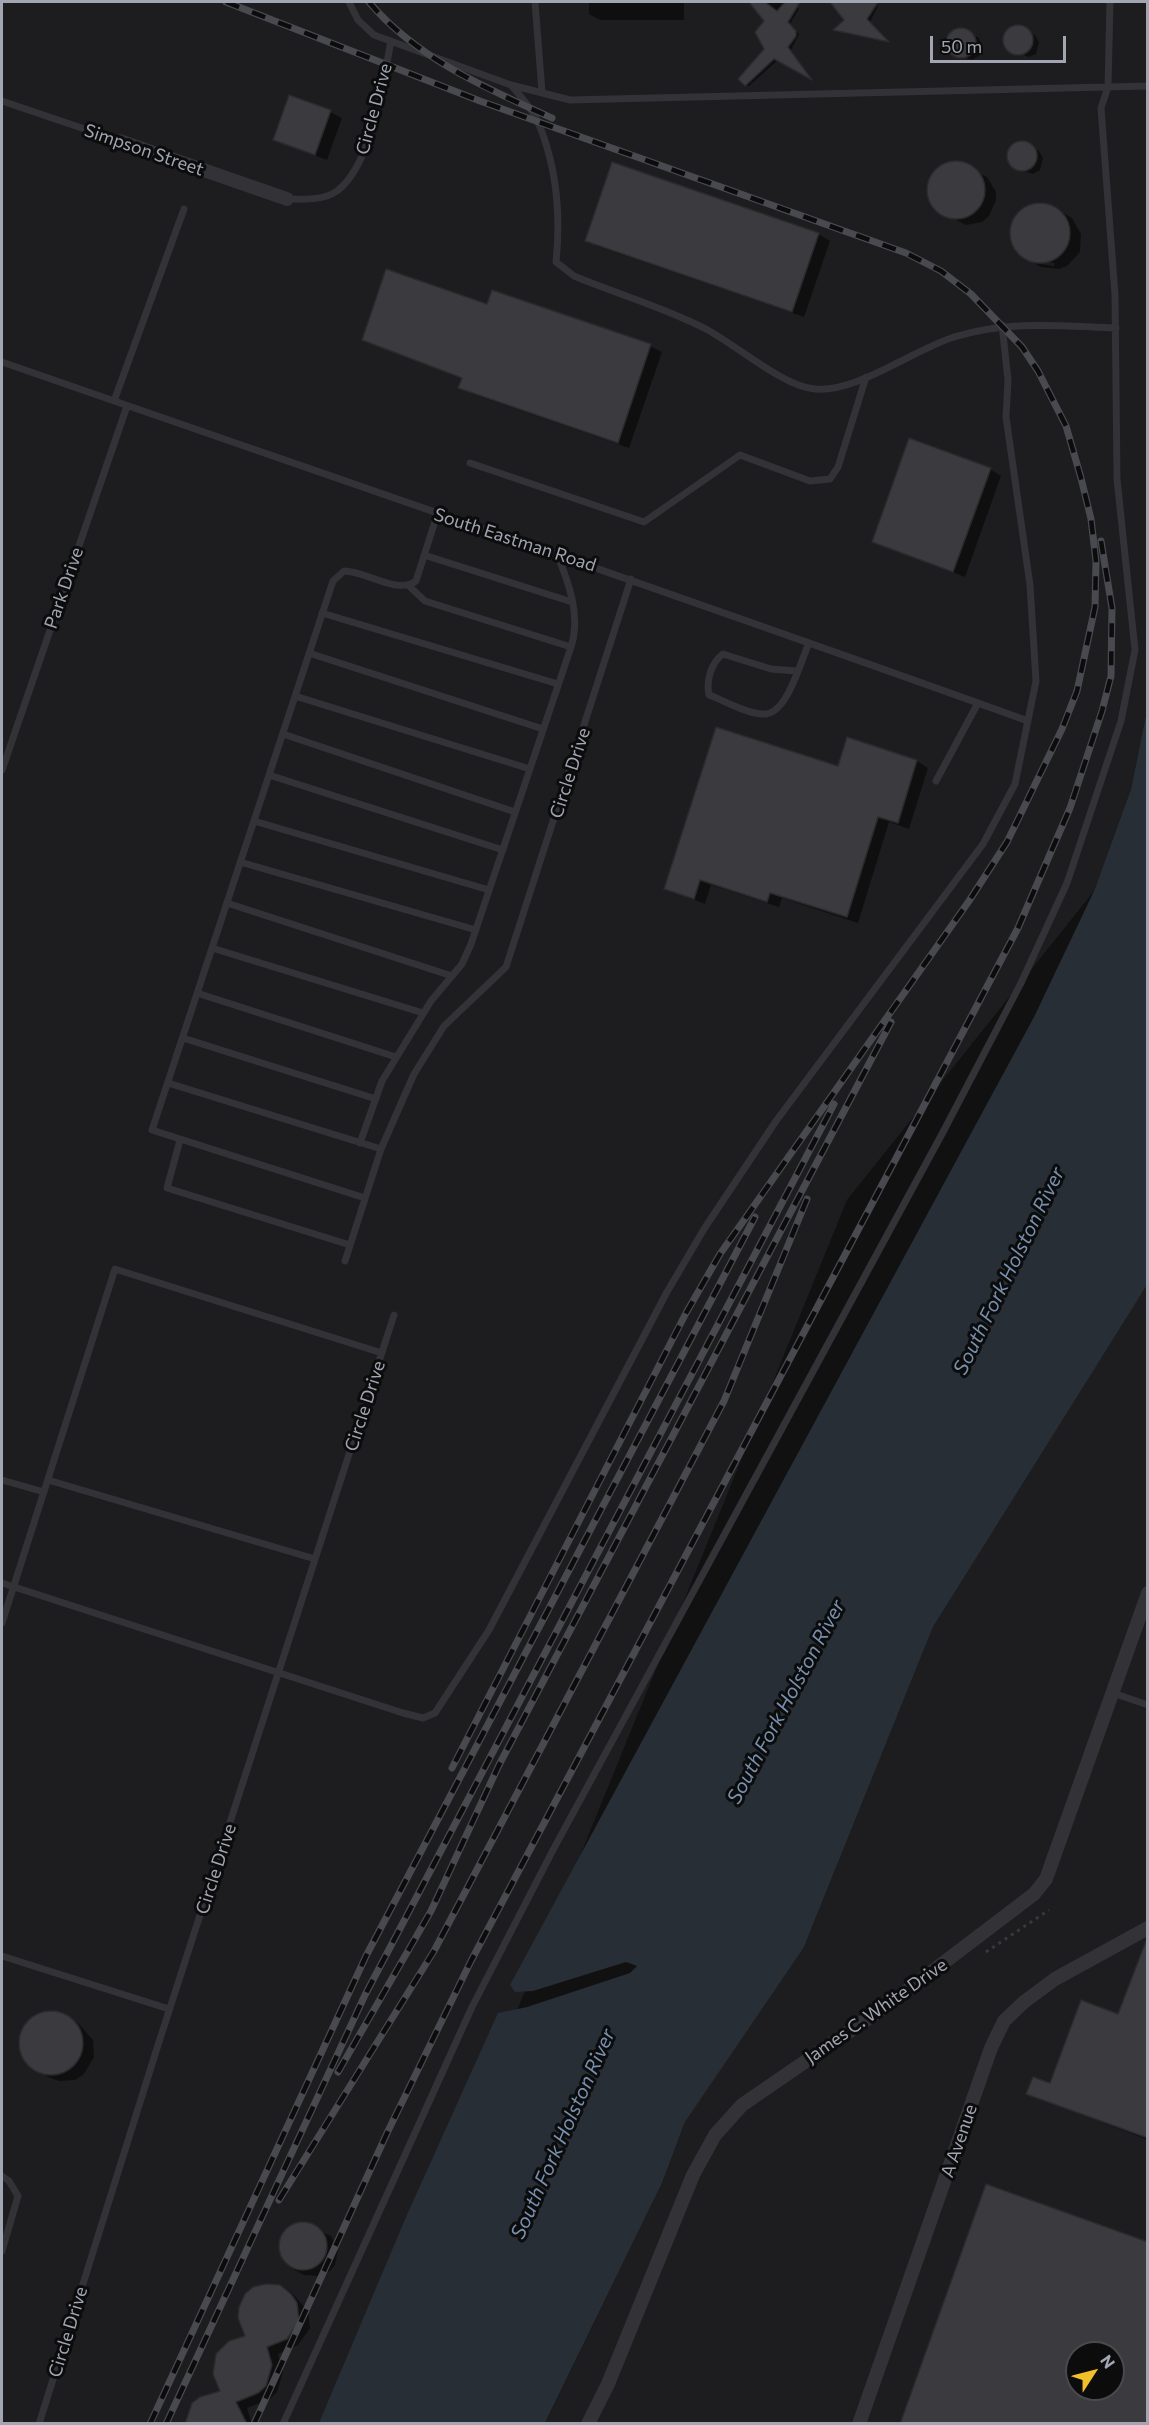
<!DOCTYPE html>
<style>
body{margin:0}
#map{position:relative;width:1149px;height:2425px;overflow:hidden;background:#111112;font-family:Commissioner,sans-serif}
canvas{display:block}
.frame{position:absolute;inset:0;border:3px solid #a2a6b3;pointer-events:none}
.north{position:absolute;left:1065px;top:2341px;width:60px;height:60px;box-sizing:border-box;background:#0c0c0d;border:2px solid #484a4f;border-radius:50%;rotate:54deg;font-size:16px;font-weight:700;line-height:24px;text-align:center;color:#a2a6b3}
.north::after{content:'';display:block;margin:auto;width:21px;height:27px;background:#f1bf2a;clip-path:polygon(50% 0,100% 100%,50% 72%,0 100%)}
.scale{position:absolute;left:930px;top:36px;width:136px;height:27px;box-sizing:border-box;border:3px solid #a2a6b3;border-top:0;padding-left:8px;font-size:18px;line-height:21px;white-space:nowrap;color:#a2a6b3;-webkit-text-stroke:4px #0c0c0d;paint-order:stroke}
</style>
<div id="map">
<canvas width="1149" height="2425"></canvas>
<div class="frame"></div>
<div class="north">N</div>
<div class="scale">50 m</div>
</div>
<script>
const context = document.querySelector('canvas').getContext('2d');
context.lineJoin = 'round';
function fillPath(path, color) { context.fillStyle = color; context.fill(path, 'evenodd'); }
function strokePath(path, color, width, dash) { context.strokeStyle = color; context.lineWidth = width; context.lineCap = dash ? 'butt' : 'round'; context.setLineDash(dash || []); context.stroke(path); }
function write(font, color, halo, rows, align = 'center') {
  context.font = font + ' Commissioner,sans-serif'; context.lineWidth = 6; context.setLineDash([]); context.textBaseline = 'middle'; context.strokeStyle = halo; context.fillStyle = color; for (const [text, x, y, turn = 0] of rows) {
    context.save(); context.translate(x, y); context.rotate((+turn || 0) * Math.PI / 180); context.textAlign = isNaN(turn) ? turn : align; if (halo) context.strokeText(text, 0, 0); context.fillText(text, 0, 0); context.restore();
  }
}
const built = new Path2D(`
 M 2,2 L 1147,2 L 1147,710 L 1131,789 L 1094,891 L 847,1200 L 413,2266 L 332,2423 L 2,2424 Z
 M 1147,1285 L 1147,2423 L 545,2424 L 662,2183 L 685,2122 L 807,1940 L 933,1627 ZM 1077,2353 L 1113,2353 L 1113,2389 L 1077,2389 Z`);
const water = new Path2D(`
 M 1147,710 L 1147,1285 L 933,1627 L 804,1947 L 685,2122 L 662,2183 L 545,2423 L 319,2423 L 406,2217 L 498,2013 L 527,2007 L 630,1973 L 637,1966 L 626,1962 L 533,1991 L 515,1992 L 510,1985 L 1034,1017 L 1094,891 L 1131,789 Z`);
const shadow = new Path2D(`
 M 589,2 L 684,2 L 684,20 L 600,20 L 589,14 Z
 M 761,2 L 794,2 L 799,9 L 790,24 L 799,34 L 791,50 L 811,78 L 778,60 L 749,86 L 746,85 L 766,49 L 766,22 L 757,6 Z
 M 839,2 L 875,2 L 878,6 L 870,22 L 889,42 L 836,30 L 846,21 L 835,5 Z
 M 1018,26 L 1035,35 L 1039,42 L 1036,54 L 1029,57 L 1009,49 L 1005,41 L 1007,33 Z
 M 957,30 L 978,37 L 982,44 L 979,56 L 972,60 L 956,55 L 948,44 L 950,35 Z
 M 330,112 L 342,118 L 327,160 L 274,139 Z
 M 1022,143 L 1039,151 L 1043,158 L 1040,170 L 1033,174 L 1017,168 L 1009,157 L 1014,146 Z
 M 957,163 L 987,177 L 996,192 L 996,200 L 989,216 L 982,222 L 966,225 L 937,210 L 931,203 L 929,184 L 939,168 Z
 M 1031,206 L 1051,206 L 1072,218 L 1081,234 L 1080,252 L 1067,266 L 1059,269 L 1041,267 L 1034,263 L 1054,266 L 1054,263 L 1029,260 L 1020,254 L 1011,237 L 1016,218 Z
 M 818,234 L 830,241 L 804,317 L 599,247 L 587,240 Z
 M 493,291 L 650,346 L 662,352 L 629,448 L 472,394 L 460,387 L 463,379 L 364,339 L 488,306 Z
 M 990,469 L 1001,476 L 965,577 L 874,542 Z
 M 848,739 L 917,761 L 928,768 L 909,829 L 889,822 L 858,923 L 782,898 L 779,907 L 711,885 L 705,904 L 666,889 L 839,768 Z
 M 1148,2010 L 1148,2140 L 1028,2094 L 1051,2085 L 1119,2016 Z
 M 49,2013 L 66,2016 L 78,2023 L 93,2040 L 94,2057 L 84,2074 L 75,2080 L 59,2081 L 48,2077 L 27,2063 L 20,2042 L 25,2027 L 32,2019 Z
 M 302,2223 L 331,2236 L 338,2250 L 335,2265 L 330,2271 L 319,2276 L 304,2275 L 291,2268 L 283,2256 L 280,2246 L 285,2231 Z
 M 280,2286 L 292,2293 L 308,2311 L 310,2328 L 298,2345 L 278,2354 L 283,2372 L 277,2392 L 270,2399 L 247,2408 L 252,2424 L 188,2424 L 187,2415 L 193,2404 L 222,2392 L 215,2374 L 214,2364 L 222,2348 L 247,2337 Z`);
const building = new Path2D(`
 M 749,2 L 765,2 L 777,11 L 785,2 L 800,2 L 788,22 L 796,31 L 796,36 L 788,47 L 812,80 L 774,59 L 745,86 L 738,79 L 764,49 L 755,32 L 764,21 Z
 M 830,2 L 878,2 L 867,19 L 889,42 L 833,30 L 844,20 Z
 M1003 40a15 15 0 1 1 30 0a15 15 0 1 1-30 0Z
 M946 43a15 15 0 1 1 30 0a15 15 0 1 1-30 0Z
 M 289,95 L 331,110 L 315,155 L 273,140 Z
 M1007 156a15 15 0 1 1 30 0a15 15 0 1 1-30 0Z
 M927 190a29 29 0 1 1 58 0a29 29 0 1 1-58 0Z
 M 612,162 L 819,233 L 792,312 L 585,241 Z
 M1010 233a30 30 0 1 1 60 0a30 30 0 1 1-60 0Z
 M 386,269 L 487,304 L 492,290 L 651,344 L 618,443 L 458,388 L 462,378 L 362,340 Z
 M 909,438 L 991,468 L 953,572 L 872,542 Z
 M 716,727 L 838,766 L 847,737 L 917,760 L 898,823 L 878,817 L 847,917 L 770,893 L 767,902 L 700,880 L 694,899 L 664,889 Z
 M 1146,1941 L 1148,1941 L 1148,2138 L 1026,2094 L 1033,2077 L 1050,2083 L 1081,2000 L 1118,2014 Z
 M19 2043a32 32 0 1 1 64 0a32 32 0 1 1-64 0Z
 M 986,2184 L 1148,2242 L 1148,2424 L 900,2424 ZM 1077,2353 L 1113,2353 L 1113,2389 L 1077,2389 Z
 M279 2246a24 24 0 1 1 48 0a24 24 0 1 1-48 0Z
 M 266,2284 L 280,2285 L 291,2294 L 297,2303 L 299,2321 L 287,2339 L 267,2347 L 272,2365 L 266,2386 L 258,2393 L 236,2402 L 247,2424 L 185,2424 L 192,2403 L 200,2397 L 220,2391 L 213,2374 L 216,2354 L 229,2341 L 245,2336 L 238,2318 L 239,2307 L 245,2294 L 253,2287 Z`);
const path = new Path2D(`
 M 986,1952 L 1049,1910`);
const service = new Path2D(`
 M 349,2 L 358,20 L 374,35 L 511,85 L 570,100 L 1148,86
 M 535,2 L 542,92
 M 511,85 C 520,96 532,108 538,122 C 557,167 561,213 556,262 L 574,276 C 617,294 663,307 704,328 C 734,343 783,387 815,389 C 856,393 913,350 954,337 C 1010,320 1058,326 1116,328
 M 2,101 L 120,141
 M 287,199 C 303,199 323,201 337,191 C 372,165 383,82 391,41
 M 2,362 C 344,481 687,598 1028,721
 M 114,401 L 184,209
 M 470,463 L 644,522 L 740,455 L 810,481 L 830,479 L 838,467 L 866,377
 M 424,555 L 572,602
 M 409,586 L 425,601 L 571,647
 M 322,613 L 558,684
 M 309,653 L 543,729
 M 796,671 L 771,669 L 723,654 C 711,663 706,680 709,695 C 725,701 745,713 762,714 C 787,717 800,662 809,643
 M 295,696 L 530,769
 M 283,734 L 515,812
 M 2,770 L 127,406
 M 269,775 L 503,850
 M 936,781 L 978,703
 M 254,821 L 489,890
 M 240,862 L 476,930
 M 227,903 L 452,976
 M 212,948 L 423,1013
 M 197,993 L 396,1057
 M 183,1038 L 376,1099
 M 168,1083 L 381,1149
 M 180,1140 L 167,1188 L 350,1245
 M 360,1143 L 382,1081 L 431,1001 L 462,964 L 471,944 L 571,647 C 581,616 569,583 557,554
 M 365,1198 L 152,1130 L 333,581 L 344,571 C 366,571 397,595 416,581 L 437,515
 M 345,1261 L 381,1149 L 414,1074 L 444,1026 L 506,967 L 631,579
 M 2,1480 L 44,1492
 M 48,1480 L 315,1559
 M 2,1583 L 403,1713 L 423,1718 L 435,1713 L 489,1630 L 667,1292 L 704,1229 L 776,1121 L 983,844 L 1015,784 L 1036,681 L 1030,585 L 1006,417 L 1008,380 L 1002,325
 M 2,1623 L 115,1269 L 382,1353
 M 1113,1693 L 1148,1705
 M 2,1956 L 169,2009
 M 2,2176 L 9,2181 L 18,2196 L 2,2251
 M 39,2424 L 158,2045 L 394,1315
 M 283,2424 L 472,2007 L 553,1850 L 942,1134 L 1021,983 L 1067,883 L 1121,721 L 1135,650 L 1117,479 L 1115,295 L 1101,108 L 1108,87 L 1110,2`);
const minor = new Path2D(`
 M 120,141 L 287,199
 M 588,2424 L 608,2384 L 693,2175 L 715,2135 L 742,2105 L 892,2002 L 1034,1894 L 1046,1879 L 1148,1593
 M 859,2424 L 991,2048 L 1004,2021 L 1024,2002 L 1055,1979 L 1148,1928`);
const rail = new Path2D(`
 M 226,2 L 480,101 L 906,253 L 941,271 L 971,294 L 1022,347 L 1038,371 L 1066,426 L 1081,478 L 1091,519 L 1096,561 L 1095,607 L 1077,691 L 1062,729 L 1007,842 L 969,901 L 720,1254 L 686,1313 L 452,1768
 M 369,2 C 416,58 487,89 552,118
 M 338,2072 L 431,1911 L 499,1765 L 891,1022
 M 279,2200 L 434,1951 L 724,1401 L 807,1199
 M 150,2424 L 366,1956 L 755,1217
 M 166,2424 L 365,1995 L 834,1104
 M 254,2424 L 388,2131 L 471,1961 L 1018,928 L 1070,808 L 1102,711 L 1111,676 L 1112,608 L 1101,541`);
const streetNames = [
 ["Circle Drive",374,109,-75],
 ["Simpson Street",144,150,19],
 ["South Eastman Road",515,540,18],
 ["Park Drive",64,588,-71],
 ["Circle Drive",570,773,-72],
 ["Circle Drive",365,1406,-72],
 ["Circle Drive",216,1869,-72],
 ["James C. White Drive",876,2011,-35],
 ["A Avenue",959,2141,-71],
 ["Circle Drive",68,2332,-73]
];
const waterNames = [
 ["South Fork Holston River",1009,1271,-64],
 ["South Fork Holston River",786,1702,-62],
 ["South Fork Holston River",563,2134,-66]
];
fillPath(built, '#1d1d1f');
fillPath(water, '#272e35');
fillPath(shadow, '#0007');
fillPath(building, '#3b3b3f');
strokePath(building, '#2b2b2e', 1.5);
strokePath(path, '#38393e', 3, [3, 4.5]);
strokePath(service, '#323237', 7);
strokePath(minor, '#323237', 14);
strokePath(rail, '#494a50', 7);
strokePath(rail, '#0c0c0d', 4.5, [14]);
write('18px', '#a2a6b3', '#0c0c0d', streetNames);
write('italic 20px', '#7890af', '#0c0c0d', waterNames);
</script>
